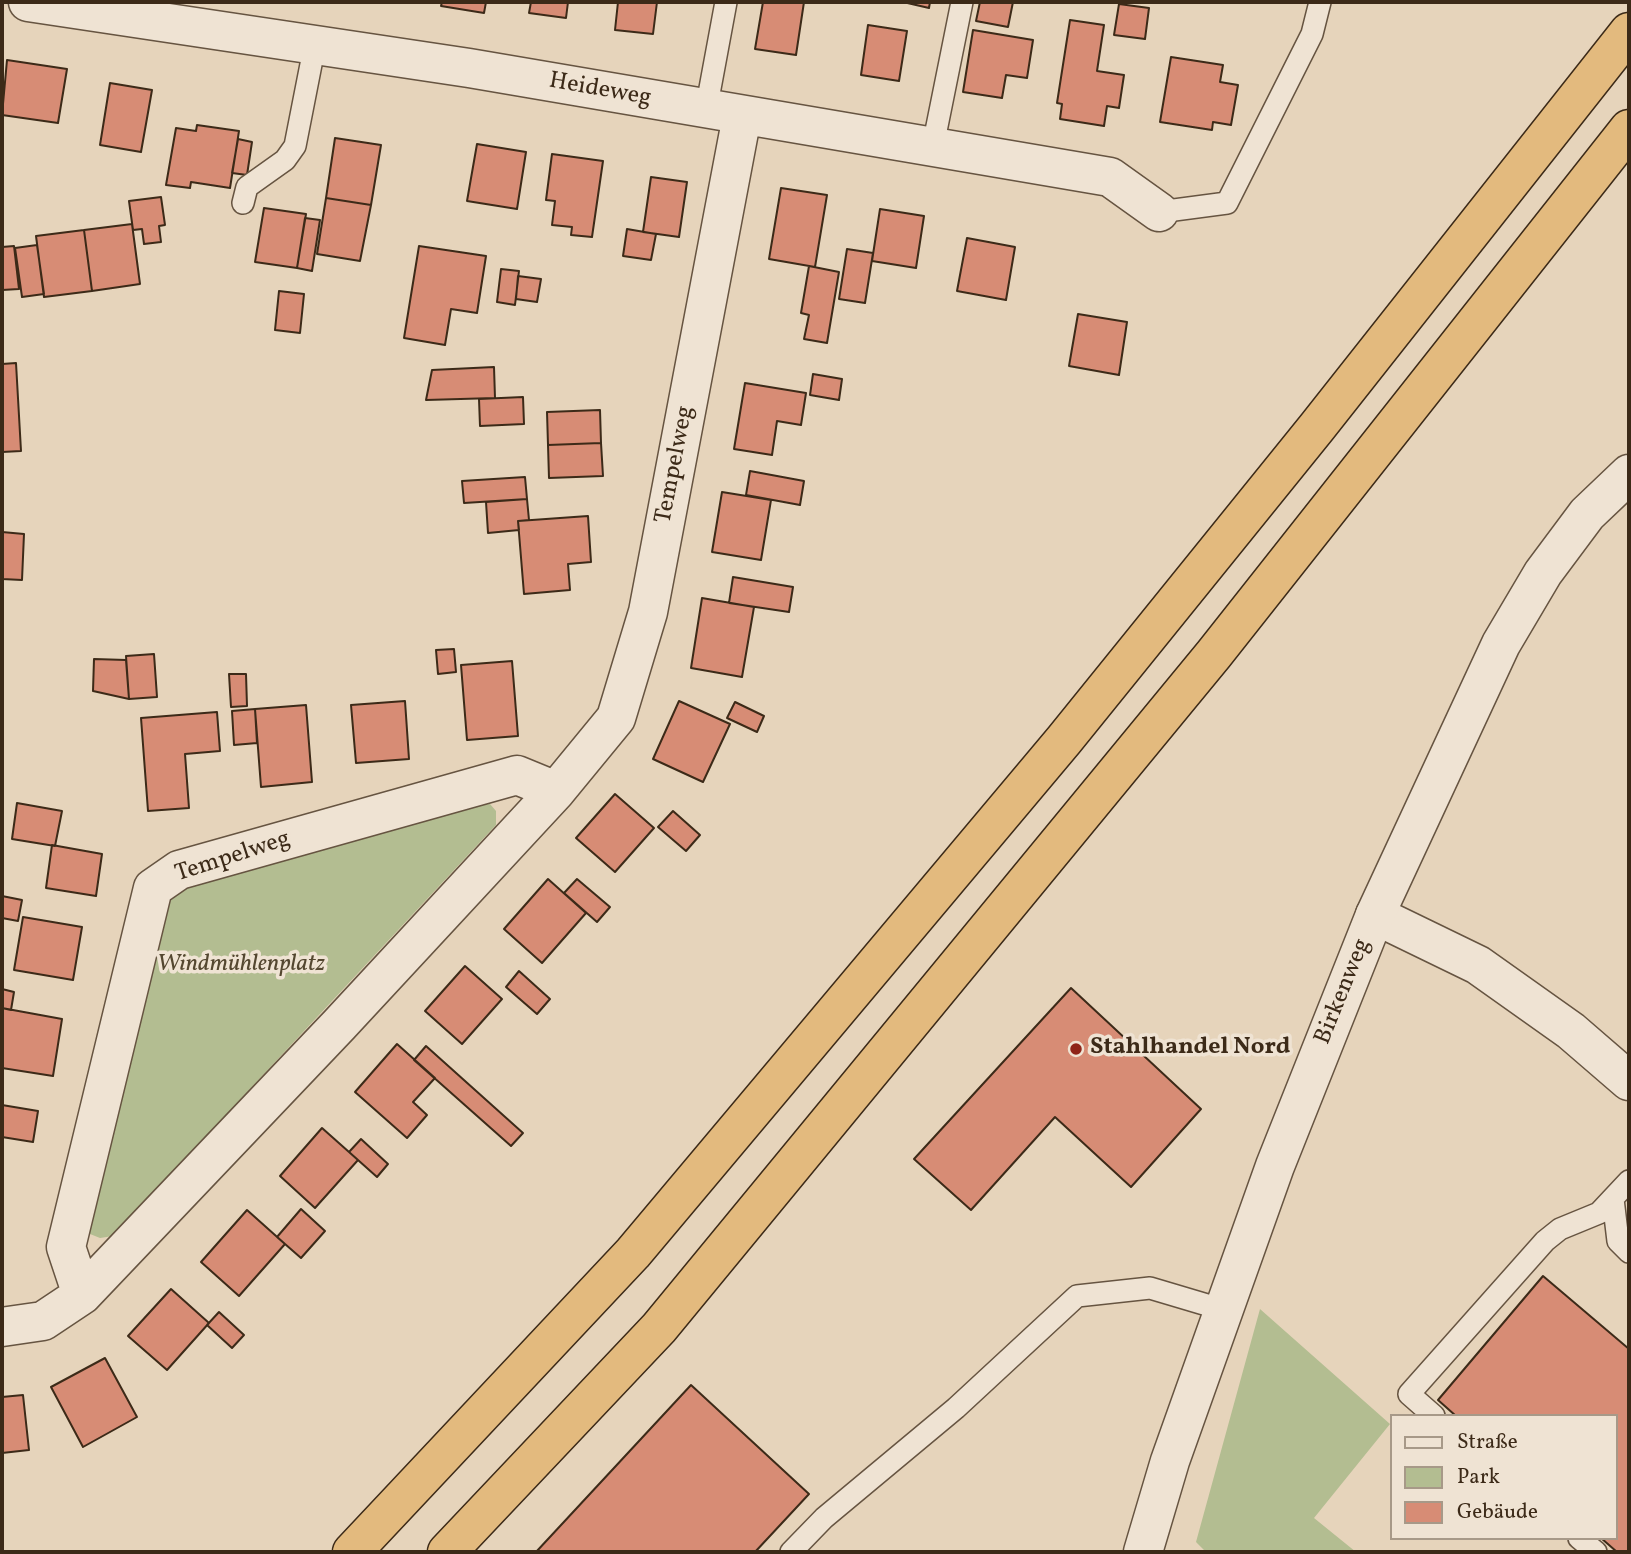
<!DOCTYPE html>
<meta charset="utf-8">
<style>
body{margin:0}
#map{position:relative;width:1631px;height:1554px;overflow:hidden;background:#e6d4bb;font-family:Vollkorn,serif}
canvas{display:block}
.frame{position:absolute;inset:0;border:4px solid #3c2a18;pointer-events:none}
.legend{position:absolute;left:1390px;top:1414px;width:228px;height:126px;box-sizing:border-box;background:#efe3d3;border:2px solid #a79988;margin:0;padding:9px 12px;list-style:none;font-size:21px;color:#3c2a18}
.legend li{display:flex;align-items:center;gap:14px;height:35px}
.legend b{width:35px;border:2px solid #a79988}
</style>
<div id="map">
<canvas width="1631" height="1554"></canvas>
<div class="frame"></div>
<ul class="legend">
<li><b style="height:9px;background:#efe3d3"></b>Straße</li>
<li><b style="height:19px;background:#b3bd91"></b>Park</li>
<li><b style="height:19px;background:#d78c75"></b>Gebäude</li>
</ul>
</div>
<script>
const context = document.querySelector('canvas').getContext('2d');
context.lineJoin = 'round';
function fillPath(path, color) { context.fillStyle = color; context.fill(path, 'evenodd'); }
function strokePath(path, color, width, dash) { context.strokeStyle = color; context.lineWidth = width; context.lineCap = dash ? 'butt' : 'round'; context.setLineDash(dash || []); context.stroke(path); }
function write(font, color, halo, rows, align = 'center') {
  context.font = font + ' Vollkorn,serif'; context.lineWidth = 7; context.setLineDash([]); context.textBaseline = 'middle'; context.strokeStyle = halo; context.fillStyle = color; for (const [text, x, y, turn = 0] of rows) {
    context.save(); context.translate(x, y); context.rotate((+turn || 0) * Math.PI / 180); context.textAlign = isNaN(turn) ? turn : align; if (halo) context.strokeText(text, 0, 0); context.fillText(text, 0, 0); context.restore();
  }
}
const green = new Path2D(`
 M 490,804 L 496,811 L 496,825 L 113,1236 L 100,1238 L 90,1234 L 85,1218 L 162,903 L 179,888 L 476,805 Z
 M 1260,1309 L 1390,1424 L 1314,1518 L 1356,1552 L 1206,1552 L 1196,1542 Z`);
const building = new Path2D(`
 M 442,2 L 486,2 L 484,13 L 441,6 Z
 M 531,2 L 568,2 L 566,18 L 529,13 Z
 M 618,2 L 657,2 L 653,34 L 615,30 Z
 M 763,2 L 804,2 L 796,55 L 755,49 Z
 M 903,2 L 930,2 L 929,8 Z
 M 980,2 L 1013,2 L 1008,27 L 976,21 Z
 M 1119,4 L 1149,8 L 1145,39 L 1114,35 Z
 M 1070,20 L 1104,25 L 1097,71 L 1124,75 L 1119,108 L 1107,106 L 1104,126 L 1060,119 L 1062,104 L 1057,103 Z
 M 868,25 L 907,31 L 899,81 L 861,75 Z
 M 973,30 L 1033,40 L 1027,78 L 1006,75 L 1002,98 L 963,92 Z
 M 1171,57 L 1223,65 L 1220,82 L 1238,85 L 1231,125 L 1213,122 L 1212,130 L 1160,122 Z
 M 7,60 L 67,69 L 58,123 L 2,115 Z
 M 110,83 L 152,90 L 141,152 L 100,145 Z
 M 197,125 L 239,131 L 230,188 L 191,182 L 190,188 L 166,185 L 176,128 L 196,131 Z
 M 335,138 L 381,145 L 371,205 L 326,198 Z
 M 238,139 L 252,142 L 247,175 L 232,173 Z
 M 477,144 L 526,152 L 517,209 L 467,201 Z
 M 552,154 L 603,161 L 592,237 L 571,235 L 572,227 L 552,225 L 555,201 L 546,200 Z
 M 651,177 L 687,182 L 679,237 L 643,232 Z
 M 781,188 L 827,195 L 815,267 L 769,259 Z
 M 161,197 L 165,225 L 159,226 L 161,242 L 144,244 L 142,229 L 133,230 L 129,201 Z
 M 326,198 L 371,205 L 360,261 L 317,254 Z
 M 264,208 L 306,214 L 297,268 L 255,262 Z
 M 880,209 L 924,216 L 916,268 L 872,261 Z
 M 305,218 L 320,220 L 312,271 L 297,268 Z
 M 132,224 L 140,284 L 92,291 L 84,230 Z
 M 627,229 L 656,234 L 651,260 L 623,256 Z
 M 84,230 L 92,291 L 44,297 L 36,236 Z
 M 967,238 L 1015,247 L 1006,300 L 957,291 Z
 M 37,245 L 44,294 L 22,297 L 15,248 Z
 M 14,246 L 19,289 L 2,290 L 2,247 Z
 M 419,246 L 486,256 L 477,313 L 451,309 L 445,345 L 404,338 Z
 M 847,249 L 873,253 L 865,303 L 839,299 Z
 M 809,266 L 839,272 L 827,343 L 804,339 L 809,315 L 801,313 Z
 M 501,269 L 519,271 L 515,305 L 497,302 Z
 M 518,276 L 541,279 L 537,302 L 516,299 Z
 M 279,291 L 304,294 L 300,333 L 275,330 Z
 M 1078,314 L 1127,322 L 1119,375 L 1069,366 Z
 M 16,363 L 21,451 L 2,452 L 2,364 Z
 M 494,367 L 495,398 L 426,400 L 432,370 Z
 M 813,374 L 842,379 L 839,400 L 810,395 Z
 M 745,383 L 806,393 L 801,425 L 777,421 L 772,455 L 734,449 Z
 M 523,397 L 524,424 L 480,426 L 479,399 Z
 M 600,410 L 601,443 L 548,445 L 547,412 Z
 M 601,443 L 603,476 L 549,478 L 548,445 Z
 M 750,471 L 804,481 L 800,505 L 746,495 Z
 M 525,477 L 527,499 L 464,503 L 462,481 Z
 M 722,492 L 771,500 L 761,560 L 712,552 Z
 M 527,499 L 529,520 L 518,521 L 519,530 L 488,533 L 486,502 Z
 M 588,516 L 591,562 L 568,564 L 570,590 L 524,594 L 518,521 Z
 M 2,532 L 24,534 L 22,580 L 2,579 Z
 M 733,577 L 793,587 L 789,612 L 729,603 Z
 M 702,598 L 754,607 L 742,677 L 691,668 Z
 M 454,649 L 456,672 L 438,674 L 436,650 Z
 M 154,654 L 157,697 L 129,699 L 126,656 Z
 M 94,659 L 126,660 L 129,699 L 93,691 Z
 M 512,661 L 518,736 L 467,740 L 461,665 Z
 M 229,674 L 246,674 L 247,706 L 231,707 Z
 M 405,701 L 409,759 L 356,763 L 351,705 Z
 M 679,701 L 730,724 L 703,782 L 653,759 Z
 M 735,702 L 764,716 L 757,732 L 727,718 Z
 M 306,705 L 312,782 L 261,787 L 255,709 Z
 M 255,709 L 257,743 L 234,745 L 232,711 Z
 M 217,712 L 220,751 L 185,754 L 189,808 L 148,811 L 141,718 Z
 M 615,794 L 654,828 L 615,872 L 576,838 Z
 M 17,803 L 62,811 L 55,846 L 12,839 Z
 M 673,811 L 700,835 L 686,851 L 658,827 Z
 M 52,845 L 102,854 L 96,896 L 46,888 Z
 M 548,879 L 586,913 L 542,963 L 504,929 Z
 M 577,879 L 610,907 L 597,922 L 564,893 Z
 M 2,896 L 22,900 L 18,921 L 2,918 Z
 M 23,917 L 82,927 L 73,980 L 14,970 Z
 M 465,966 L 502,999 L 462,1044 L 425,1011 Z
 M 519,971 L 550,999 L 537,1014 L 506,987 Z
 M 1071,988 L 1201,1109 L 1131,1187 L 1055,1117 L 971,1210 L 914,1159 Z
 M 2,989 L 14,992 L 11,1010 L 2,1008 Z
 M 2,1008 L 62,1019 L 53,1076 L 2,1068 Z
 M 397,1044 L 435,1078 L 413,1102 L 427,1115 L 407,1138 L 355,1092 Z
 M 426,1046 L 523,1133 L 511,1146 L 414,1060 Z
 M 2,1105 L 38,1111 L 33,1142 L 2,1137 Z
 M 322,1128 L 358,1160 L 315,1208 L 280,1176 Z
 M 361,1139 L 388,1164 L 377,1177 L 349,1152 Z
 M 301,1209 L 325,1231 L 301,1258 L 277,1237 Z
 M 247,1210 L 285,1244 L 239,1296 L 201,1262 Z
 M 1543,1276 L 1629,1349 L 1629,1552 L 1617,1552 L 1601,1538 L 1615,1538 L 1615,1416 L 1456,1416 L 1438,1400 Z
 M 171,1289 L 209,1323 L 167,1370 L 128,1336 Z
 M 219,1312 L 244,1335 L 232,1348 L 207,1325 Z
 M 105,1358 L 137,1417 L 83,1447 L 51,1387 Z
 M 691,1385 L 809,1494 L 755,1552 L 536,1552 Z
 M 23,1395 L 29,1450 L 2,1453 L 2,1397 Z`);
const service = new Path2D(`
 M 706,110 L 726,2
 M 933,146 L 962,2
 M 243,203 L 247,187 L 285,160 L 295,146 L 315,44
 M 1159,212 L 1227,203 L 1312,34 L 1320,2
 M 1613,1199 L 1618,1241 L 1629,1252
 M 1434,1416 L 1409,1394 L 1545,1241 L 1560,1229 L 1599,1213 L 1629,1181
 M 1579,1538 L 1596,1552
 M 791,1552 L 824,1518 L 956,1408 L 1077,1296 L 1150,1288 L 1224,1310`);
const minor = new Path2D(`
 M 28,2 L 469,68 L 1110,177 L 1159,212
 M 1375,915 L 1478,965 L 1571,1031 L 1629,1081
 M 82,1295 L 66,1247 L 153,888 L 179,870 L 517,775 L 556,791
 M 2,1327 L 43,1321 L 82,1295 L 339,1025 L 556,791 L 616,718 L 648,612 L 742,116`);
const tertiary = new Path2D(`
 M 1143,1552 L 1170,1461 L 1275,1166 L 1375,915 L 1501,644 L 1543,573 L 1587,514 L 1629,474`);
const motorway = new Path2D(`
 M 352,1552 L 633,1253 L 1064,740 L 1317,427 L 1629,32
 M 447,1552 L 659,1328 L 1214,654 L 1629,129`);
const markers = [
 [1076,1049,7,"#8f2418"]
];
const streetNames = [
 ["Heideweg",600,91,10],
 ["Tempelweg",676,465,-79],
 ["Tempelweg",233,858,-18],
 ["Birkenweg",1344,992,-68]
];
const parkNames = [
 ["Windmühlenplatz",241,966]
];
const poiNames = [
 ["Stahlhandel Nord",1090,1049]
];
fillPath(green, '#b3bd91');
fillPath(building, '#d78c75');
strokePath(building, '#3c2a18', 2);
strokePath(service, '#665441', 24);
strokePath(minor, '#665441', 41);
strokePath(tertiary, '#665441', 41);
strokePath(motorway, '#3c2a18', 41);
strokePath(service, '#efe3d3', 21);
strokePath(minor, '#efe3d3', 38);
strokePath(tertiary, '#efe3d3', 38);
strokePath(motorway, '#e3ba7e', 38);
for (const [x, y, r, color] of markers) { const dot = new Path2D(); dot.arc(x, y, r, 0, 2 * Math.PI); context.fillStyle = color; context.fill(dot); strokePath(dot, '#efe3d3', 2.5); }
write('24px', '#3c2a18', '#efe3d3', streetNames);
write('italic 24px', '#544730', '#efe3d3', parkNames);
write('bold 24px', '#3c2a18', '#efe3d3', poiNames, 'left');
</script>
